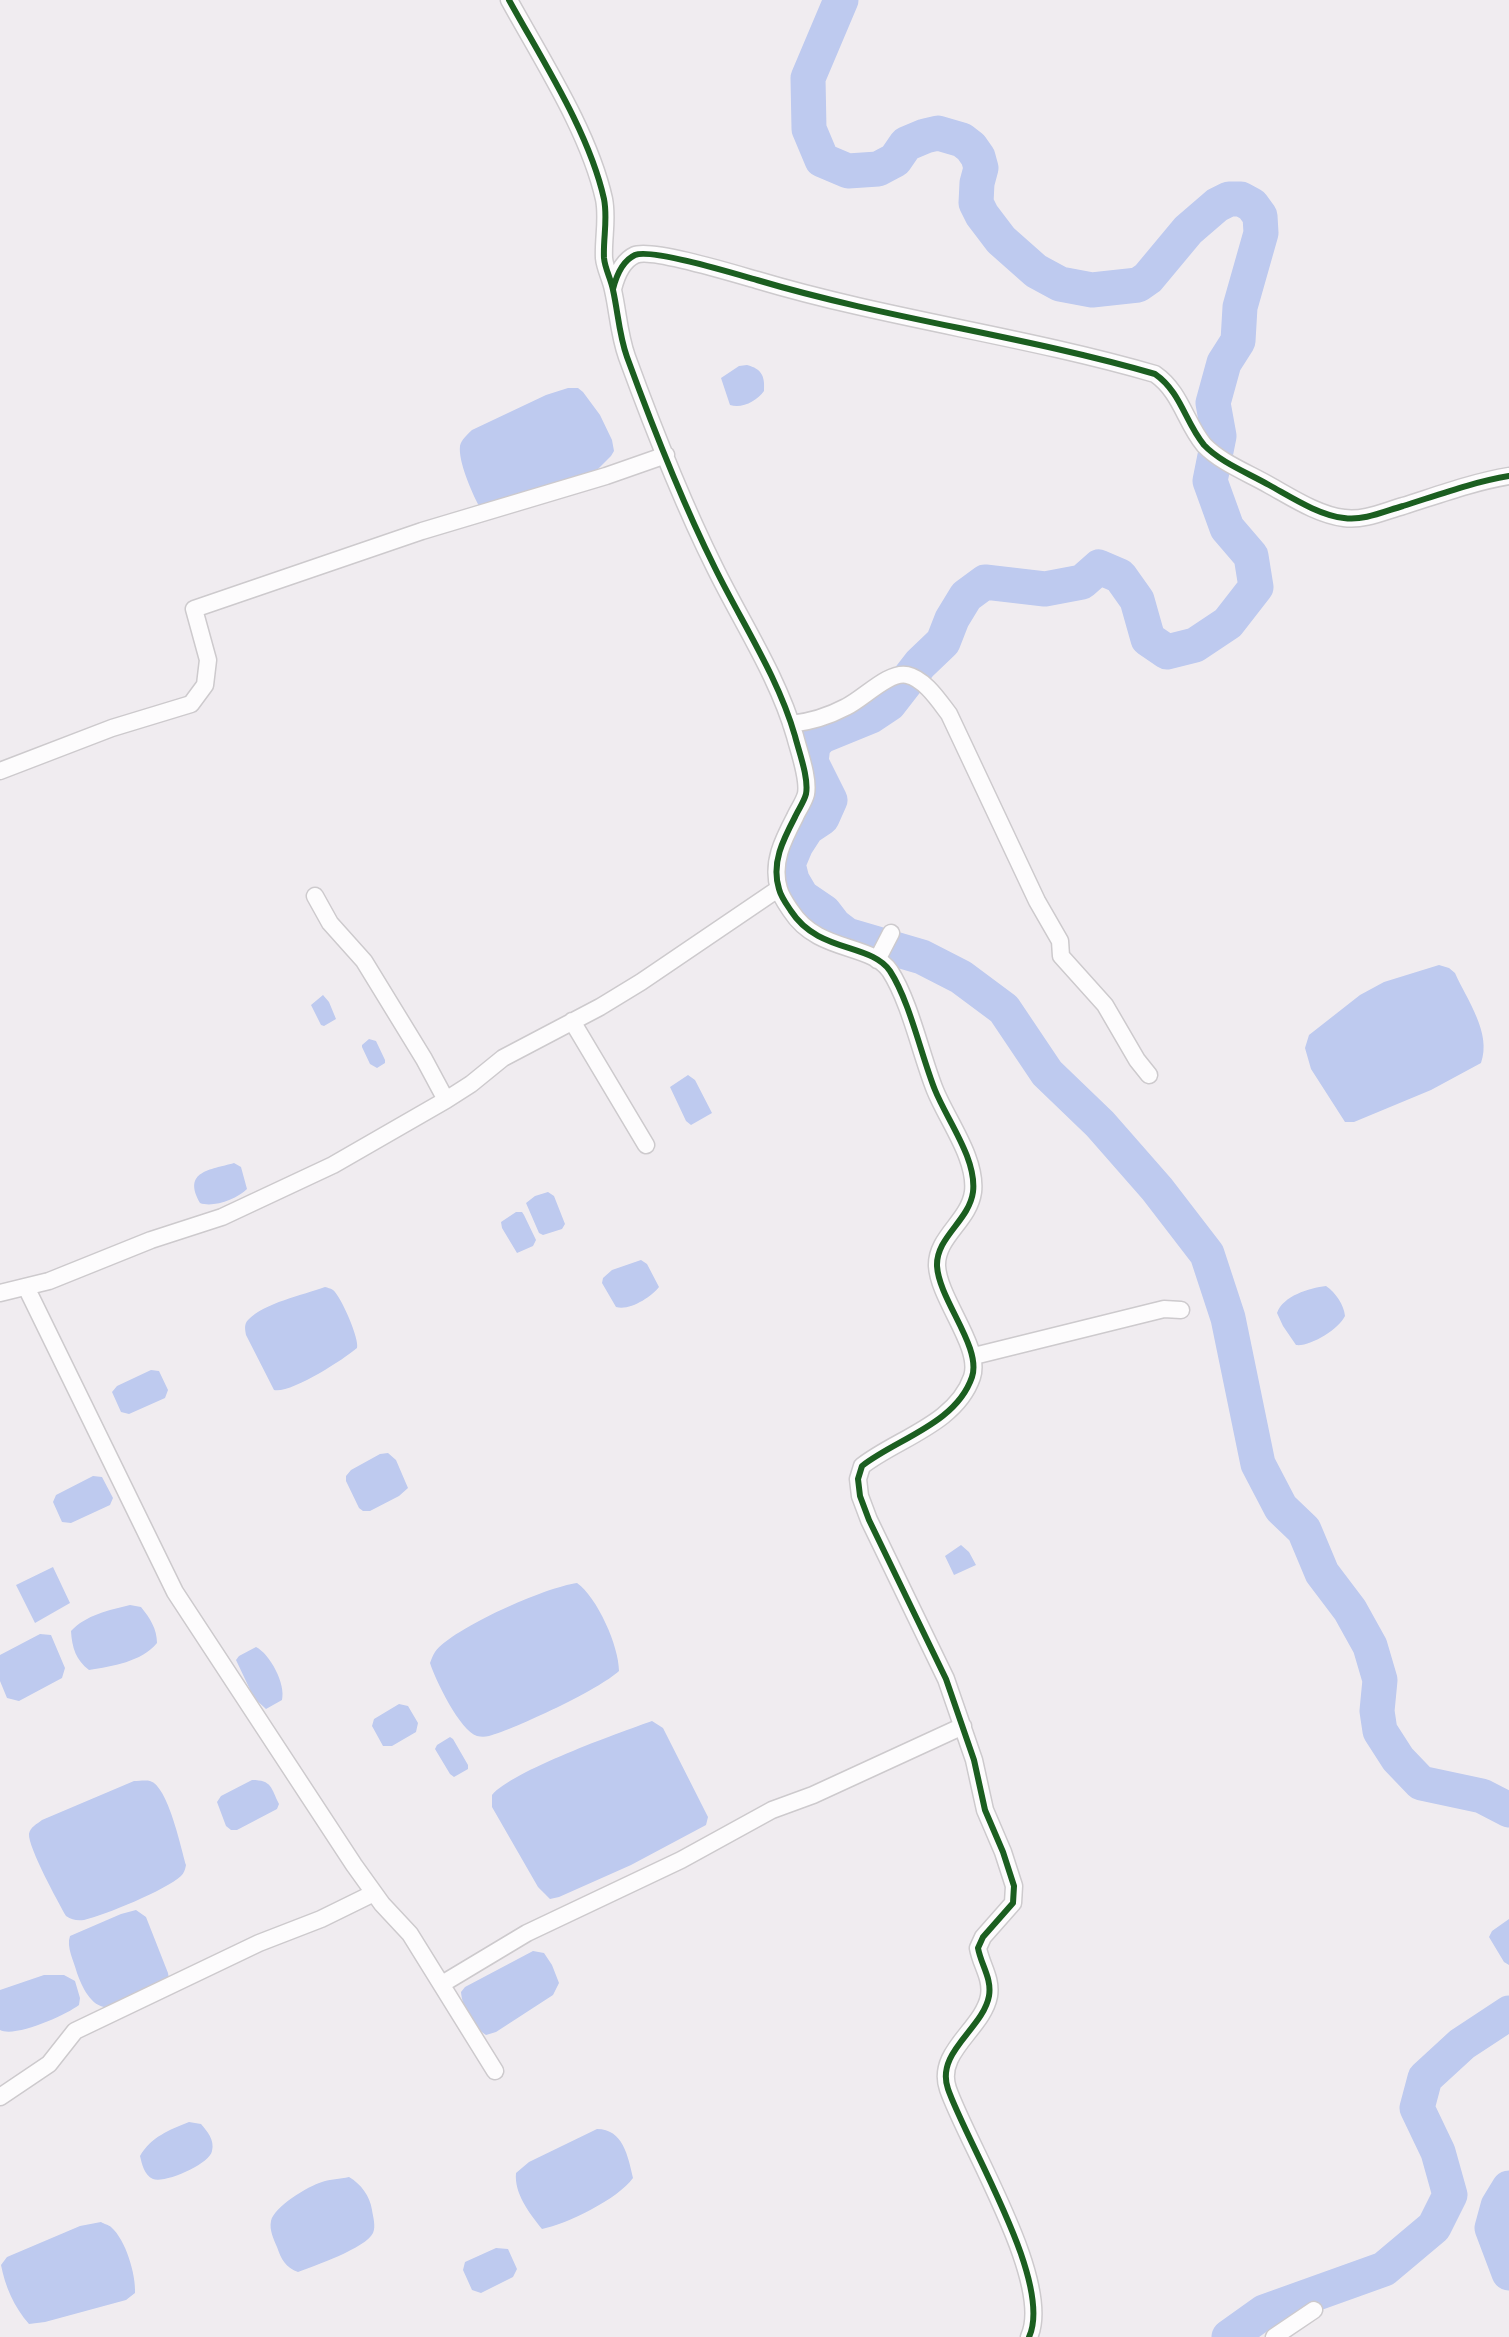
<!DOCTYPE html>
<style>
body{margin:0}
canvas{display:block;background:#f0ecf0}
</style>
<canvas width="1509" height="2337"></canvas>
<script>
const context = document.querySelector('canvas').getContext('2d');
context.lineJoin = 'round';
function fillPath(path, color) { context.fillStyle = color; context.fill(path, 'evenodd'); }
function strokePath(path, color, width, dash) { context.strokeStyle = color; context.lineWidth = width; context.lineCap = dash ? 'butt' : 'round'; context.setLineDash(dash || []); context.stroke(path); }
const water = new Path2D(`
 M 747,365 C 762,369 765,376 764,391 C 757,401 742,409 730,405 L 721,378 L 739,366 Z
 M 568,388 L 578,388 L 583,392 L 600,415 L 612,440 L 614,451 L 611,456 L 595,472 L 479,506 C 472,493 458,461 460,446 C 461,440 468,434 472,430 L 546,395 Z
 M 1439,965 L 1449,968 L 1455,973 C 1467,1000 1492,1033 1481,1063 L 1431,1090 L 1354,1122 L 1345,1122 L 1311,1069 L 1305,1048 L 1309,1035 L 1360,995 L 1384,982 Z
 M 323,995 L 329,1002 L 336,1019 L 324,1026 L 321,1025 L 311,1005 Z
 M 369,1039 L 376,1041 L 385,1060 L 385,1063 L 377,1068 L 370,1064 L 362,1047 L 362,1045 Z
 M 688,1075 L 695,1080 L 712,1113 L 691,1125 L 686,1121 L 670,1087 Z
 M 234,1163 L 241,1167 L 247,1189 C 237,1199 213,1208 200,1203 C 182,1171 210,1170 234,1163 Z
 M 548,1192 L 554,1196 L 565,1224 L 562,1229 L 543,1235 L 539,1233 L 526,1203 L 535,1196 Z
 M 516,1212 L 522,1212 L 524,1215 L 536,1240 L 533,1246 L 517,1253 L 502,1228 L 501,1222 Z
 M 641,1260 L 647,1264 L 659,1287 C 651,1297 630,1311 616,1307 L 602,1283 L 603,1278 L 612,1270 Z
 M 1326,1286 C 1336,1293 1344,1305 1345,1316 C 1339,1329 1310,1347 1296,1345 L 1283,1326 L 1277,1313 C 1283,1296 1309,1288 1326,1286 Z
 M 325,1287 C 328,1288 330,1288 333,1290 C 341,1296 360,1340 357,1348 C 343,1360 290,1394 274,1390 L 246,1335 C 245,1329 244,1324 248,1320 C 264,1303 303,1295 325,1287 Z
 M 151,1370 L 159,1371 L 168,1390 L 165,1398 L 129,1414 L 121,1412 L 112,1392 L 117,1386 Z
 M 388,1453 L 396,1460 L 408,1488 L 399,1496 L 370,1511 L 363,1511 L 359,1508 L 346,1481 L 346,1476 L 351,1470 L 380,1454 Z
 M 93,1476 L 102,1477 L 113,1498 L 110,1505 L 71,1523 L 62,1522 L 53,1502 L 56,1495 Z
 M 961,1545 L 969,1552 L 976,1565 L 954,1575 L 945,1556 Z
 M 53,1567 L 70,1603 L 35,1623 L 16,1585 Z
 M 577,1583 C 597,1597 619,1646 619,1671 C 600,1689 515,1729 489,1736 C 485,1737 481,1737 477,1736 C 460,1731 435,1679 430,1663 C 431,1660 433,1655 435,1652 C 453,1628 546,1587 577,1583 Z
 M 130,1605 L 141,1607 C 150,1618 157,1629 157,1643 C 141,1662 113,1666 89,1670 C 76,1660 72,1648 71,1631 C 86,1615 109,1610 130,1605 Z
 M 40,1634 L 51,1635 L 65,1668 L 62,1678 L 19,1701 L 7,1698 L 0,1681 L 0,1655 Z
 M 256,1647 C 270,1654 286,1684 282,1700 L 266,1709 L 254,1698 L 236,1660 L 239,1656 Z
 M 399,1704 L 408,1706 L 418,1723 L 416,1732 L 392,1746 L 383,1746 L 372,1726 L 374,1719 Z
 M 652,1721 L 663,1728 L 708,1817 L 706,1825 L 631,1865 L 559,1897 L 550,1899 L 538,1887 L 492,1807 L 492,1795 C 512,1771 618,1733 652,1721 Z
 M 450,1737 L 453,1739 L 468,1765 L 468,1769 L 454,1777 L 450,1774 L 435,1749 L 437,1745 Z
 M 252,1780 C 272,1780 271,1788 279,1804 L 277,1809 L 237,1830 L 231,1830 L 226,1826 L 217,1802 L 221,1796 Z
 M 134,1781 C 139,1781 146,1780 150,1781 C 168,1786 181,1848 186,1865 C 185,1870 184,1873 181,1876 C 166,1890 105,1915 84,1920 C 77,1921 72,1920 66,1916 C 58,1902 28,1847 29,1834 C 30,1827 37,1824 42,1820 Z
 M 136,1910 L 146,1917 L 168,1973 L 169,1979 C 158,1984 118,2006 109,2007 C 92,2009 82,1987 77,1973 C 74,1961 66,1947 70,1936 L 121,1914 Z
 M 1509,1919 L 1509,1965 L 1504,1962 L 1489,1937 L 1492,1931 Z
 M 533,1951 L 544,1953 L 552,1965 L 559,1983 L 553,1995 L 496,2032 L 486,2035 C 473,2027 462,2007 461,1992 L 465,1987 Z
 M 44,1975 L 64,1975 L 75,1981 L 80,1998 L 79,2005 C 66,2015 15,2038 0,2030 L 0,1990 Z
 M 189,2122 L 201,2124 C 207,2131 215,2140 212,2151 C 210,2164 164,2184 153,2179 C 144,2175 142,2164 140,2156 C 151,2137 169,2130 189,2122 Z
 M 597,2129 C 623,2129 628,2156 633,2178 C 618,2199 567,2224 542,2229 C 529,2213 514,2193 516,2173 L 529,2162 Z
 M 349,2177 C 361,2184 370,2196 372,2210 C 373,2217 376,2226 373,2233 C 366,2248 314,2266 298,2272 C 286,2268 281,2259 277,2247 C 274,2240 269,2230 271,2221 C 274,2207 308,2186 322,2182 C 330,2179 340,2179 349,2177 Z
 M 101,2222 C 104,2224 109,2225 111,2227 C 126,2240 136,2275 135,2293 L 126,2300 L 45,2322 L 29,2324 C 14,2307 5,2286 1,2265 L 7,2257 L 80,2226 Z
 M 496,2248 L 508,2249 L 517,2269 L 513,2277 L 481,2293 L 472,2290 L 463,2270 L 465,2262 Z`);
const river = new Path2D(`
 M 841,0 L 808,78 L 809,129 L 822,160 L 848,171 L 878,169 L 895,160 L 906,144 L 925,136 L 938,133 L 962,140 L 971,147 L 978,157 L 981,168 L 977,183 L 976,203 L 982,215 L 1001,240 L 1036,271 L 1060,284 L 1092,290 L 1138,285 L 1148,278 L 1188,230 L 1217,205 L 1229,199 L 1241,199 L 1252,205 L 1260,216 L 1261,233 L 1240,307 L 1238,341 L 1224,363 L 1213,403 L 1219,436 L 1210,481 L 1227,528 L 1251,556 L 1256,587 L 1228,623 L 1195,645 L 1167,652 L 1148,639 L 1137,600 L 1120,576 L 1099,567 L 1082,582 L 1045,589 L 985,582 L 966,596 L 952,619 L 943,642 L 920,664 L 889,704 L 871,716 L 822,736 L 813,745 L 811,762 L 830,800 L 822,818 L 807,828 L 796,845 L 788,864 L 792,880 L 802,897 L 824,912 L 834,925 L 847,935 L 922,957 L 961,977 L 1004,1009 L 1047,1073 L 1100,1124 L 1157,1189 L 1207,1254 L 1228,1318 L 1258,1464 L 1281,1508 L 1304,1530 L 1322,1573 L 1350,1610 L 1370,1646 L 1380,1680 L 1377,1711 L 1380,1731 L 1398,1759 L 1421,1783 L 1482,1796 L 1509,1810
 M 1509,2188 L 1498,2206 L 1492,2228 L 1509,2273
 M 1229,2337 L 1264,2312 L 1384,2269 L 1434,2227 L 1450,2195 L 1438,2152 L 1417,2108 L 1425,2078 L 1462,2044 L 1509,2013`);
const minor = new Path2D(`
 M 509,0 C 542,60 589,132 604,199 C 608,219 603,238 604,258 C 605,269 611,279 613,290 C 618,312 619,335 627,357 C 653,428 681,500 715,568 C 742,623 778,677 795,736 C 799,752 809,778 806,794 C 804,802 798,810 795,817 C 783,840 771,863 779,889 C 781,897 787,905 791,911 C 818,953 871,943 890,971 C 910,1002 921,1055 935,1090 C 947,1120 977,1159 973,1192 C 969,1221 936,1237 937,1266 C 939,1300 982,1347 972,1377 C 956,1424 896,1439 862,1466 L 858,1479 L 860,1496 L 869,1520 L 946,1679 L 974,1760 L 985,1810 L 1003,1852 L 1014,1886 L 1013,1903 L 983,1937 L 978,1948 C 981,1965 992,1978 989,1996 C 983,2029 935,2052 948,2089 C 967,2144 1054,2283 1029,2337
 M 613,289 C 616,277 622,261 635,255 C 651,248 736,274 757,280 C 888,319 1024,336 1155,374 C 1181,392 1185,422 1204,445 C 1220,462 1248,473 1269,485 C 1291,497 1318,515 1344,518 C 1364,521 1385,511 1403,506 C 1438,495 1473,482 1509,476
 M 791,724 C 809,722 829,716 846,707 C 863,699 889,671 907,675 C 925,679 939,701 949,714 L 1037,901 L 1060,941 L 1061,956 L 1105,1005 L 1137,1060 L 1149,1075
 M 0,771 L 112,728 L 191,704 L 205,685 L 208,660 L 194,609 L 422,531 L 606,476 L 666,455
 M 315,896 L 330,923 L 364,961 L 424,1059 L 446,1100
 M 877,960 L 891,933
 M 572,1021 L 646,1145
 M 26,1287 L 175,1592 L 354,1865 L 382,1904 L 410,1934 L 495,2071
 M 0,1293 L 49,1281 L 151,1240 L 222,1217 L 333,1165 L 446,1100 L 471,1084 L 503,1058 L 600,1007 L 641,982 L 778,889
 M 974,1356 L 1164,1309 L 1181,1310
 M 442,1984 L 527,1933 L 681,1860 L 772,1810 L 813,1795 L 963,1726
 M 0,2097 L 49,2064 L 75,2031 L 259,1943 L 321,1919 L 374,1893
 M 1274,2337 L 1314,2310`);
const cycleway = new Path2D(`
 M 509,0 C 542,60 589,132 604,199 C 608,219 603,238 604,258 C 605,269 611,279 613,290 C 618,312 619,335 627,357 C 653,428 681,500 715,568 C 742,623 778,677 795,736 C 799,752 809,778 806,794 C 804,802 798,810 795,817 C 783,840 771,863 779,889 C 781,897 787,905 791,911 C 818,953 871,943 890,971 C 910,1002 921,1055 935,1090 C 947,1120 977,1159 973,1192 C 969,1221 936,1237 937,1266 C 939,1300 982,1347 972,1377 C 956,1424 896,1439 862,1466 L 858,1479 L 860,1496 L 869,1520 L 946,1679 L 974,1760 L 985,1810 L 1003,1852 L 1014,1886 L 1013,1903 L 983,1937 L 978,1948 C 981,1965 992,1978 989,1996 C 983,2029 935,2052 948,2089 C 967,2144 1054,2283 1029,2337
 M 613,289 C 616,277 622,261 635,255 C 651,248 736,274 757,280 C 888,319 1024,336 1155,374 C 1181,392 1185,422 1204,445 C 1220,462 1248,473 1269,485 C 1291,497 1318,515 1344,518 C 1364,521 1385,511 1403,506 C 1438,495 1473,482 1509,476`);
fillPath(water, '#becaef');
strokePath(river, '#becaef', 35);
strokePath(minor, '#cdcacd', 19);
strokePath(minor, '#fdfcfd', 16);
strokePath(cycleway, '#1b5e20', 6);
</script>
